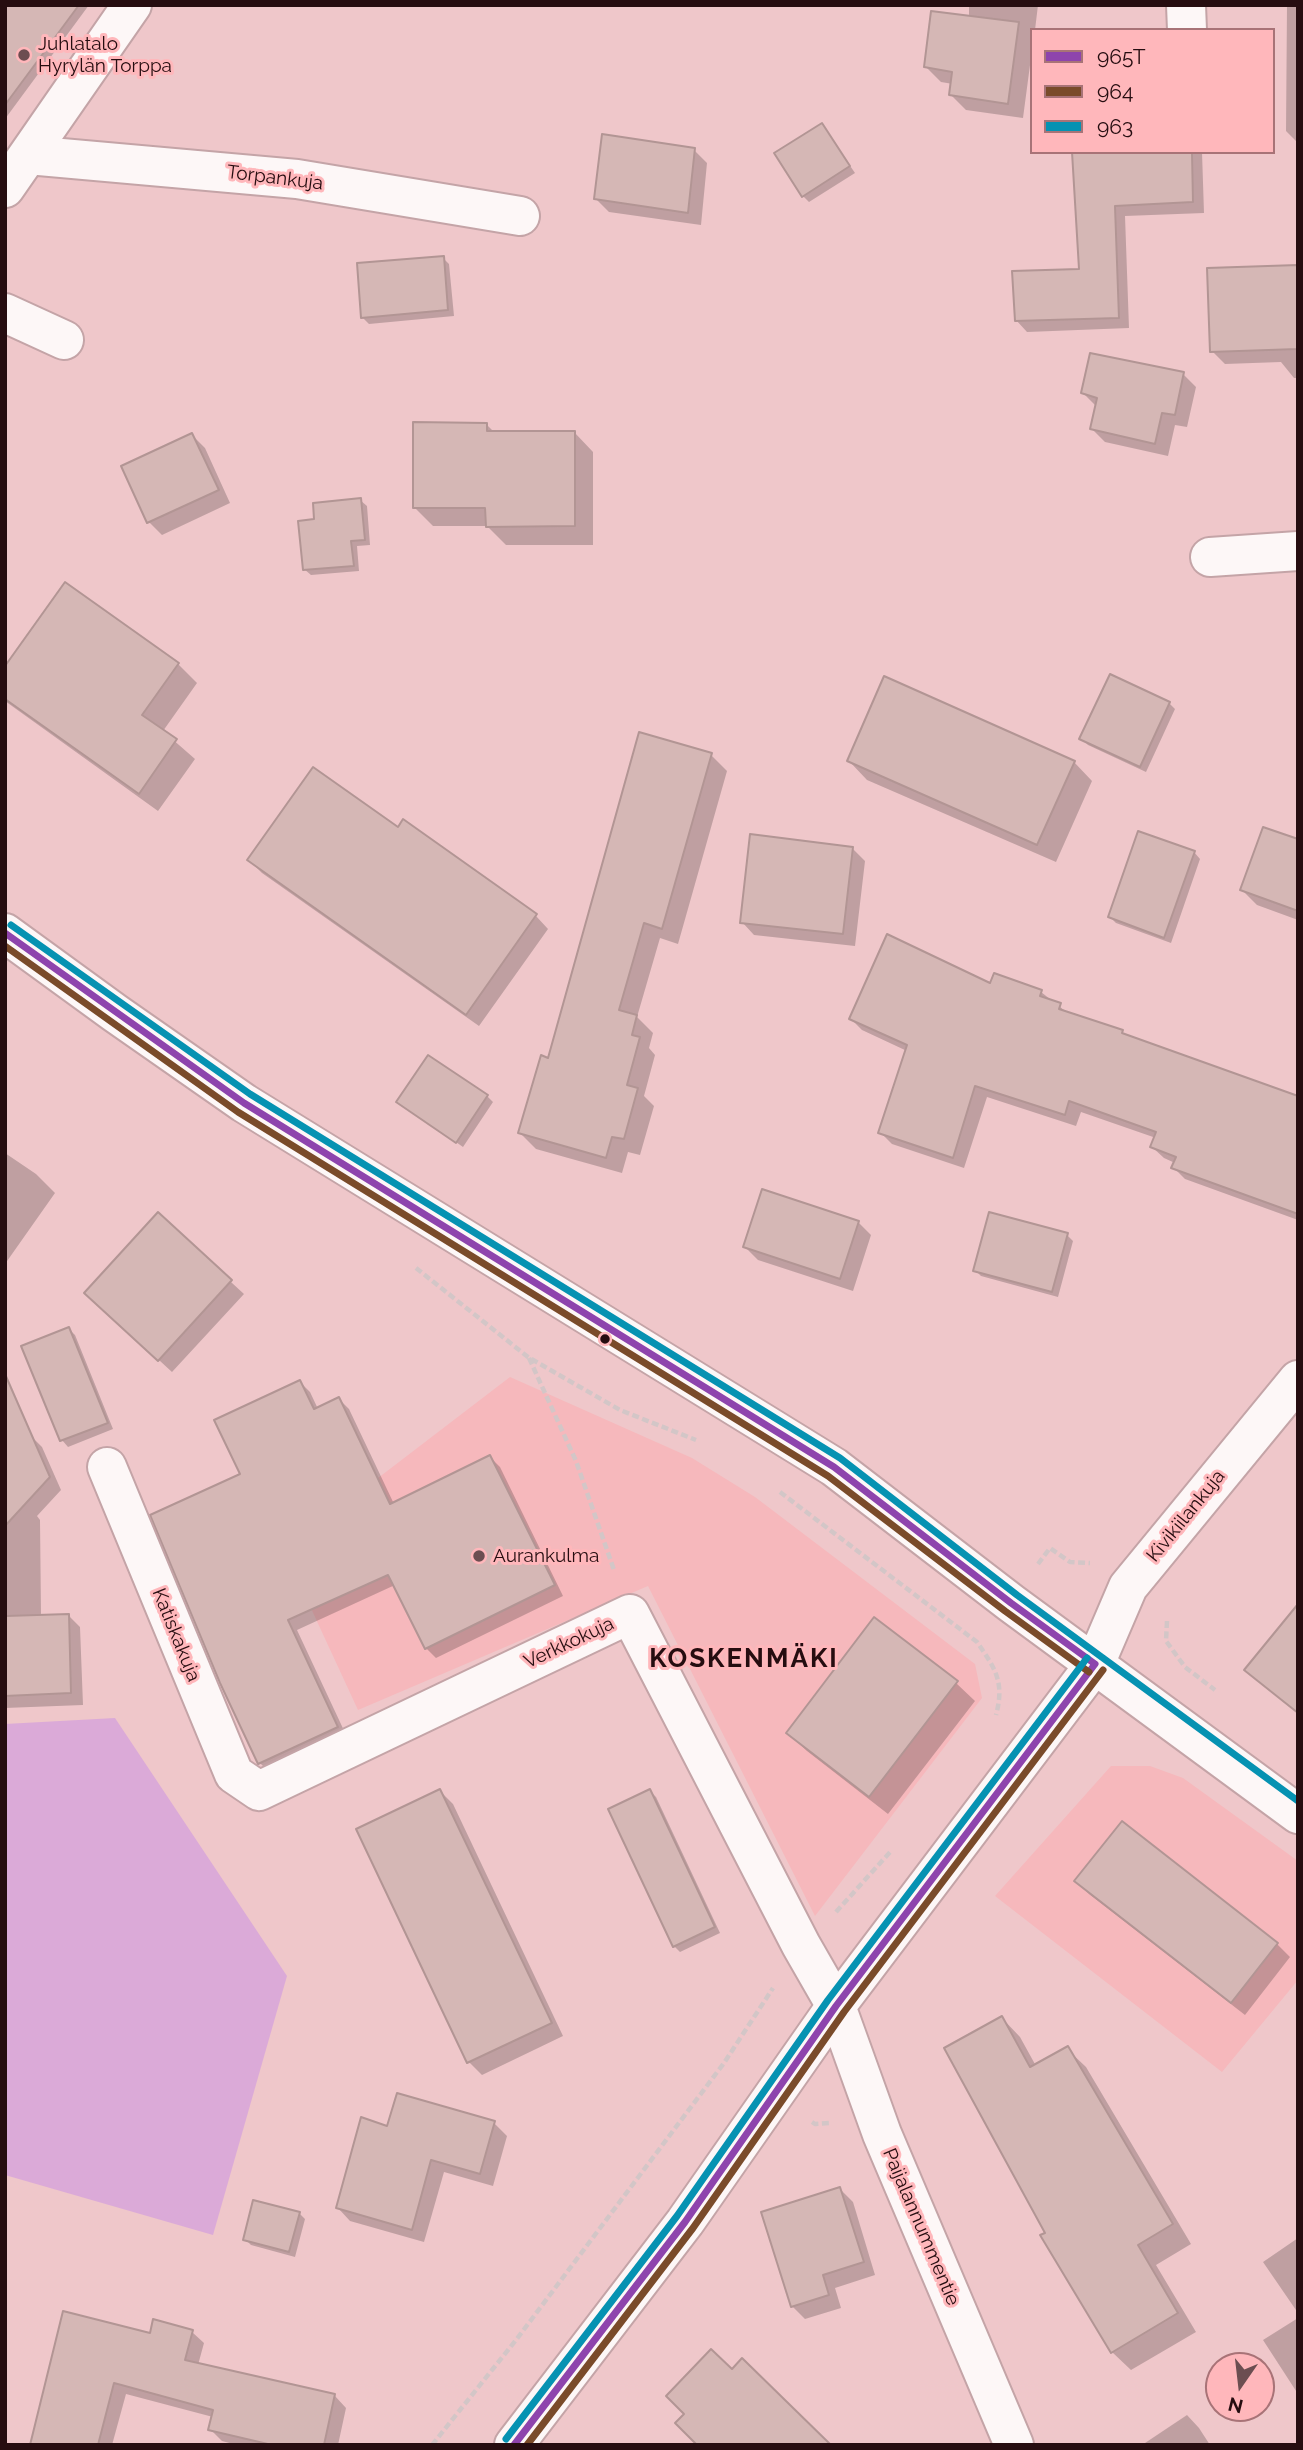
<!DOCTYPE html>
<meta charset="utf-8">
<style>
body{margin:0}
#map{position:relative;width:1303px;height:2450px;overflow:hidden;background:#efc7ca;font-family:Raleway,sans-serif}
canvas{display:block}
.frame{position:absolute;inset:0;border:7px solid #260d10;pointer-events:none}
.legend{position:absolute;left:1030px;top:28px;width:245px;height:126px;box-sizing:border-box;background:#ffb7bb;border:2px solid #a87377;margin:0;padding:9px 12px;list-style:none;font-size:21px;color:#260d10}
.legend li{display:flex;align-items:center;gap:14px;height:35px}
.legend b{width:35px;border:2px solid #a87377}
.north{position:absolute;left:1205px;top:2352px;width:70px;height:70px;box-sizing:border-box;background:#ffb7bb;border:2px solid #a87377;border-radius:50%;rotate:194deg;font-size:19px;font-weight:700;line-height:28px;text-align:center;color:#260d10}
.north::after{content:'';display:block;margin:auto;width:24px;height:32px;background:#6c4e51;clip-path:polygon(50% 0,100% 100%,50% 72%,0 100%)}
</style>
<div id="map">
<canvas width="1303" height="2450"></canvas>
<div class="frame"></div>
<ul class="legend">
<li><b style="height:9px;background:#8e44ad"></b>965T</li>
<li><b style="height:9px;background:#7a4b2a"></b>964</li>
<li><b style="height:9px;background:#0692b2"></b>963</li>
</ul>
<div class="north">N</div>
</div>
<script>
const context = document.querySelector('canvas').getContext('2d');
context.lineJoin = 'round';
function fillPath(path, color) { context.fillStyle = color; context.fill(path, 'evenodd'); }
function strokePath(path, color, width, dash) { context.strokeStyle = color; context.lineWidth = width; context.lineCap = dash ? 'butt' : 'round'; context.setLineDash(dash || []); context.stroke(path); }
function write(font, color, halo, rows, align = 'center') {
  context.font = font + ' Raleway,sans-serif'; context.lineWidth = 6; context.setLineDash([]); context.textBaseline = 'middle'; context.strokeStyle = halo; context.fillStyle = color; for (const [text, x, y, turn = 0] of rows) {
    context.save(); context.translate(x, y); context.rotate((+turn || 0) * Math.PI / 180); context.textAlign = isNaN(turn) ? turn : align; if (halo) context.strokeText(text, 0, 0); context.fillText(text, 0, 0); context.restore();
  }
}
const built = new Path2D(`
 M 510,1377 L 692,1458 L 755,1497 L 975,1664 L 982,1698 L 815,1916 L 648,1586 L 358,1710 L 284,1550 Z
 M 1111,1766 L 1150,1766 L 1183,1778 L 1298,1861 L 1298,1980 L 1222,2072 L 995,1896 Z`);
const green = new Path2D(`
 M 115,1718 L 287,1976 L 213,2235 L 5,2175 L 5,1724 Z`);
const shadow = new Path2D(`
 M 5,5 L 89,5 L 5,119 Z
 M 969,5 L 1038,5 L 1035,30 L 1032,30 L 1032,50 L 1023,118 L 966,110 L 951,95 L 953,84 L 941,82 L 926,67 L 969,17 Z
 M 1287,5 L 1298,5 L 1298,143 L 1286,131 Z
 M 822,125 L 855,173 L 809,202 L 803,196 Z
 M 694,150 L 707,163 L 701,225 L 609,212 L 596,199 Z
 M 1074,152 L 1202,152 L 1204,213 L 1125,216 L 1129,328 L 1027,332 L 1016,320 L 1081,271 Z
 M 443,258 L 449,264 L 454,316 L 369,324 L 363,318 Z
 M 1298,266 L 1298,378 L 1294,378 L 1281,362 L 1225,364 L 1212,351 Z
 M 1183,374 L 1196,387 L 1187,427 L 1175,425 L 1168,456 L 1105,442 L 1092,429 L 1096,406 L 1083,393 Z
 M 486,424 L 494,432 L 575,433 L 593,452 L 593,545 L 506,545 L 487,526 L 433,526 L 414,507 Z
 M 192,435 L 205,448 L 230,503 L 162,535 L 149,522 L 123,467 Z
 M 360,500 L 367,506 L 370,545 L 357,546 L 359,571 L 311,575 L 304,569 L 316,521 Z
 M 178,664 L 197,683 L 163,731 L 195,759 L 158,811 L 5,701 L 5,669 Z
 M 1169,703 L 1175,709 L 1146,772 L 1088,745 L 1082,739 Z
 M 711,755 L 727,771 L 678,944 L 660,938 L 637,1017 L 653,1033 L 649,1048 L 655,1055 L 644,1096 L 654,1106 L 640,1155 L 628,1152 L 622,1173 L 536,1149 L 520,1133 L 549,1060 Z
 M 849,761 L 1074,762 L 1092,781 L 1056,862 L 867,780 Z
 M 398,829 L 536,916 L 548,929 L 479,1026 L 262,873 L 249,860 Z
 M 1298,841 L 1298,920 L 1257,905 L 1242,890 Z
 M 852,848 L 865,861 L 855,946 L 754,935 L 742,922 Z
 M 1194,852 L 1200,859 L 1171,943 L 1116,923 L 1110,917 Z
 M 992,985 L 1041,992 L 1069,1014 L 1298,1098 L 1298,1220 L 1185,1179 L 1174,1168 L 1175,1163 L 1164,1158 L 1152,1147 L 1156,1138 L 1081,1112 L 1076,1126 L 987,1097 L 964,1168 L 892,1144 L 880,1132 L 907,1051 L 862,1030 L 851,1019 Z
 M 487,1096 L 493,1102 L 463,1147 L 399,1102 Z
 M 5,1153 L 36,1174 L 55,1193 L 5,1264 Z
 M 158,1215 L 244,1294 L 172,1372 L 99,1305 Z
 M 858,1222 L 871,1235 L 853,1291 L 758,1260 L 745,1247 Z
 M 1067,1235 L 1073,1241 L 1058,1297 L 981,1276 L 975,1270 Z
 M 69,1329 L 75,1335 L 113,1429 L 68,1447 L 62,1440 L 24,1347 Z
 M 300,1382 L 310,1392 L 318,1409 L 339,1399 L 349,1409 L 394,1504 L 490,1457 L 500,1467 L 563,1596 L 436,1658 L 426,1648 L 395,1585 L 297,1630 L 347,1737 L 270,1773 L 260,1763 L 242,1474 Z
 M 30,1435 L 42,1447 L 61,1490 L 37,1516 L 40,1520 L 41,1616 L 68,1615 L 80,1627 L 83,1705 L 5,1708 L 5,1436 Z
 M 956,1683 L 975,1701 L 888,1814 L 807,1751 L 788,1733 Z
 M 440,1791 L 453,1804 L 563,2036 L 482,2075 L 469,2062 Z
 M 650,1791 L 656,1797 L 720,1933 L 680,1952 L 674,1946 Z
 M 1122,1824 L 1277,1944 L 1290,1957 L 1245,2015 L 1089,1894 L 1077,1881 Z
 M 1002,2018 L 1020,2037 L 1036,2066 L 1067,2049 L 1086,2067 L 1191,2244 L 1156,2265 L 1196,2332 L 1131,2370 L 1112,2352 Z
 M 494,2123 L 507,2136 L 493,2186 L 444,2172 L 424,2242 L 350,2221 L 338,2208 L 388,2128 Z
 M 840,2189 L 853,2202 L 875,2275 L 835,2288 L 841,2308 L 805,2319 L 792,2306 Z
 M 299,2213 L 305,2219 L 295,2257 L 251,2245 L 245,2239 Z
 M 1298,2238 L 1298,2313 L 1263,2262 Z
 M 1298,2318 L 1298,2394 L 1263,2340 Z
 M 192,2332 L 204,2343 L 198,2365 L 335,2396 L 346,2408 L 338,2445 L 237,2445 L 222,2441 L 210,2429 L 213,2417 L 126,2394 L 112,2445 L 32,2445 L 151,2335 Z
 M 1187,2415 L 1199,2428 L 1210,2445 L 1142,2445 Z`);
const building = new Path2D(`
 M 5,5 L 79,5 L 5,105 Z
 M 931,11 L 1019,22 L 1008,104 L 949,95 L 952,72 L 924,67 Z
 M 822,123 L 850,166 L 802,197 L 774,153 Z
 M 602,134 L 695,148 L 688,213 L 594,199 Z
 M 1072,152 L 1192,152 L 1193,202 L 1115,206 L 1119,318 L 1015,321 L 1012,271 L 1079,269 Z
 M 444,256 L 448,310 L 361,318 L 357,263 Z
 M 1298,265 L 1298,349 L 1210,352 L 1207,268 Z
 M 1090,353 L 1184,372 L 1175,415 L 1162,413 L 1155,444 L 1090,429 L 1097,398 L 1081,393 Z
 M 413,422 L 487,423 L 487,431 L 575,431 L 575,526 L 486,527 L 485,508 L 413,508 Z
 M 192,433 L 219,490 L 147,523 L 121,466 Z
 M 361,498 L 365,540 L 351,541 L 354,566 L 303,570 L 298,521 L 314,519 L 313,503 Z
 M 65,582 L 179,663 L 142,715 L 177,739 L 139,794 L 5,699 L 5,666 Z
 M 1110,674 L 1170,702 L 1140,767 L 1079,739 Z
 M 884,676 L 1075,761 L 1037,845 L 847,761 Z
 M 639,732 L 712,753 L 662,929 L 644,923 L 619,1010 L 637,1015 L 632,1035 L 640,1037 L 627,1085 L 638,1088 L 624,1139 L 612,1137 L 606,1158 L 518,1133 L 541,1055 L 548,1058 Z
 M 313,767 L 398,827 L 403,819 L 537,914 L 466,1015 L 247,860 Z
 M 1263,827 L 1298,839 L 1298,911 L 1240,890 Z
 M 1138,831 L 1195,851 L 1164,938 L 1108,917 Z
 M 750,834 L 853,847 L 843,934 L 740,923 Z
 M 887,934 L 990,983 L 994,973 L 1042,990 L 1040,996 L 1061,1003 L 1059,1009 L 1123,1030 L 1122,1033 L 1298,1096 L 1298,1214 L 1171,1168 L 1176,1157 L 1150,1147 L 1156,1132 L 1069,1101 L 1065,1115 L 975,1086 L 953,1158 L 878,1133 L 907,1045 L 849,1019 Z
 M 428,1055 L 488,1095 L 456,1143 L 396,1102 Z
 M 762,1189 L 859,1221 L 840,1279 L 743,1247 Z
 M 158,1212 L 232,1280 L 158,1361 L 84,1293 Z
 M 989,1212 L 1068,1233 L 1052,1292 L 973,1271 Z
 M 69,1327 L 108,1423 L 60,1441 L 21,1346 Z
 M 5,1374 L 50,1477 L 5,1526 Z
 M 300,1380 L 314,1409 L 339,1397 L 390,1504 L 490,1455 L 555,1585 L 425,1649 L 388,1575 L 288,1620 L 338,1727 L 258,1764 L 220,1683 L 150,1515 L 240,1474 L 214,1420 Z
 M 1298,1604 L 1298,1713 L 1244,1670 Z
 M 69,1614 L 71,1693 L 5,1696 L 5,1616 Z
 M 874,1617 L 958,1681 L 869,1797 L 786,1733 Z
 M 440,1789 L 552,2023 L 467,2063 L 356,1829 Z
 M 650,1789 L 715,1927 L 673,1947 L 608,1809 Z
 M 1122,1821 L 1278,1943 L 1231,2003 L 1074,1881 Z
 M 1002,2016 L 1030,2067 L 1068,2046 L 1173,2224 L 1138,2245 L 1178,2313 L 1111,2353 L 1040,2235 L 1045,2233 L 944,2048 Z
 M 397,2093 L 495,2121 L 480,2174 L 431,2160 L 412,2230 L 336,2208 L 361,2117 L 387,2126 Z
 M 840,2187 L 864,2262 L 823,2275 L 829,2295 L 791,2307 L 761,2212 Z
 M 253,2200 L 300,2212 L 289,2252 L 243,2240 Z
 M 63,2311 L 150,2333 L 153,2319 L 193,2330 L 185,2360 L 335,2394 L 324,2445 L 272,2445 L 208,2430 L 213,2410 L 114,2383 L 98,2445 L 30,2445 Z
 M 711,2349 L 732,2369 L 742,2358 L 831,2445 L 697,2445 L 675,2423 L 684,2414 L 666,2396 Z`);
const path = new Path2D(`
 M 416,1268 L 528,1357 L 620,1410 L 696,1440
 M 529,1358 L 576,1461 L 614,1570
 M 780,1492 L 977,1642 C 995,1668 1005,1682 996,1715
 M 1038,1564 L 1050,1548 L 1070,1562 L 1090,1563
 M 1167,1621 L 1166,1641 L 1185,1667 L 1215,1690
 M 836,1912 L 891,1851
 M 812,2122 L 815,2124 L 830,2123
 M 432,2445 L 516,2340 L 724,2063 L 773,1988`);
const minor = new Path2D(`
 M 1186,5 L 1187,30
 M 28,155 L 297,179 L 520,216
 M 5,188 L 132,5
 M 5,313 L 64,340
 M 1210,557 L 1298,551
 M 5,933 L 115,1013 L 244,1103 L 834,1467 L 1011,1603 L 1298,1814
 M 107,1467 L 234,1774 L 259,1791 L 630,1614 L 801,1945 L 836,2006 L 882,2134 L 1014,2445
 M 514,2445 L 685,2222 L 836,2006 L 1095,1664 L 1128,1587 L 1298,1380`);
const bus1 = new Path2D(`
 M 5,933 L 244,1103 L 834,1467 L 1011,1603 L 1095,1664
 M 514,2445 L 685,2222 L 836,2006 L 1095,1664`);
const bus2 = new Path2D(`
 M 5,946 L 238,1112 L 828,1476 L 1005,1611 L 1089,1672
 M 527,2445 L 693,2228 L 844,2012 L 1103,1670`);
const bus3 = new Path2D(`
 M 11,925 L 250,1094 L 840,1458 L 1017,1595 L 1298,1801
 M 506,2439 L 677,2216 L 828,2000 L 1087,1658`);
const markers = [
 [24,55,7,"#6c4e51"],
 [605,1339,6,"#260d10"],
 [479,1556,7,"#6c4e51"]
];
const poiNames = [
 ["Juhlatalo",38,44],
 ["Hyrylän Torppa",38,66],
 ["Aurankulma",493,1556]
];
const streetNames = [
 ["Torpankuja",275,178,7],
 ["Kivikiilankuja",1186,1516,-51],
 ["Katiskakuja",176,1635,68],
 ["Verkkokuja",569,1643,-25],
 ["Paijalannummentie",921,2227,67]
];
const districtNames = [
 ["KOSKENMÄKI",744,1659]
];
fillPath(built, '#f6b8bc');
fillPath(green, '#dbaad8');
fillPath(shadow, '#0003');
fillPath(building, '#d5b7b5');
strokePath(building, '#b29594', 2);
strokePath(minor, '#c4a4a7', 42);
strokePath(path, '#d3c6c7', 4.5, [7, 3.5]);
strokePath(minor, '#fdf7f7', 38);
strokePath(bus1, '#8e44ad', 7);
strokePath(bus2, '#7a4b2a', 7);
strokePath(bus3, '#0692b2', 7);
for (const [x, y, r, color] of markers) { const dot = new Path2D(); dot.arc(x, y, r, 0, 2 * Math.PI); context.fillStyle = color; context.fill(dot); strokePath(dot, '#ffb7bb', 2.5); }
write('19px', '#260d10', '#ffb7bb', poiNames, 'left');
write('19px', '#260d10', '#ffb7bb', streetNames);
context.letterSpacing = '2px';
write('bold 26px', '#260d10', '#ffb7bb', districtNames);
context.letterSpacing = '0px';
</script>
